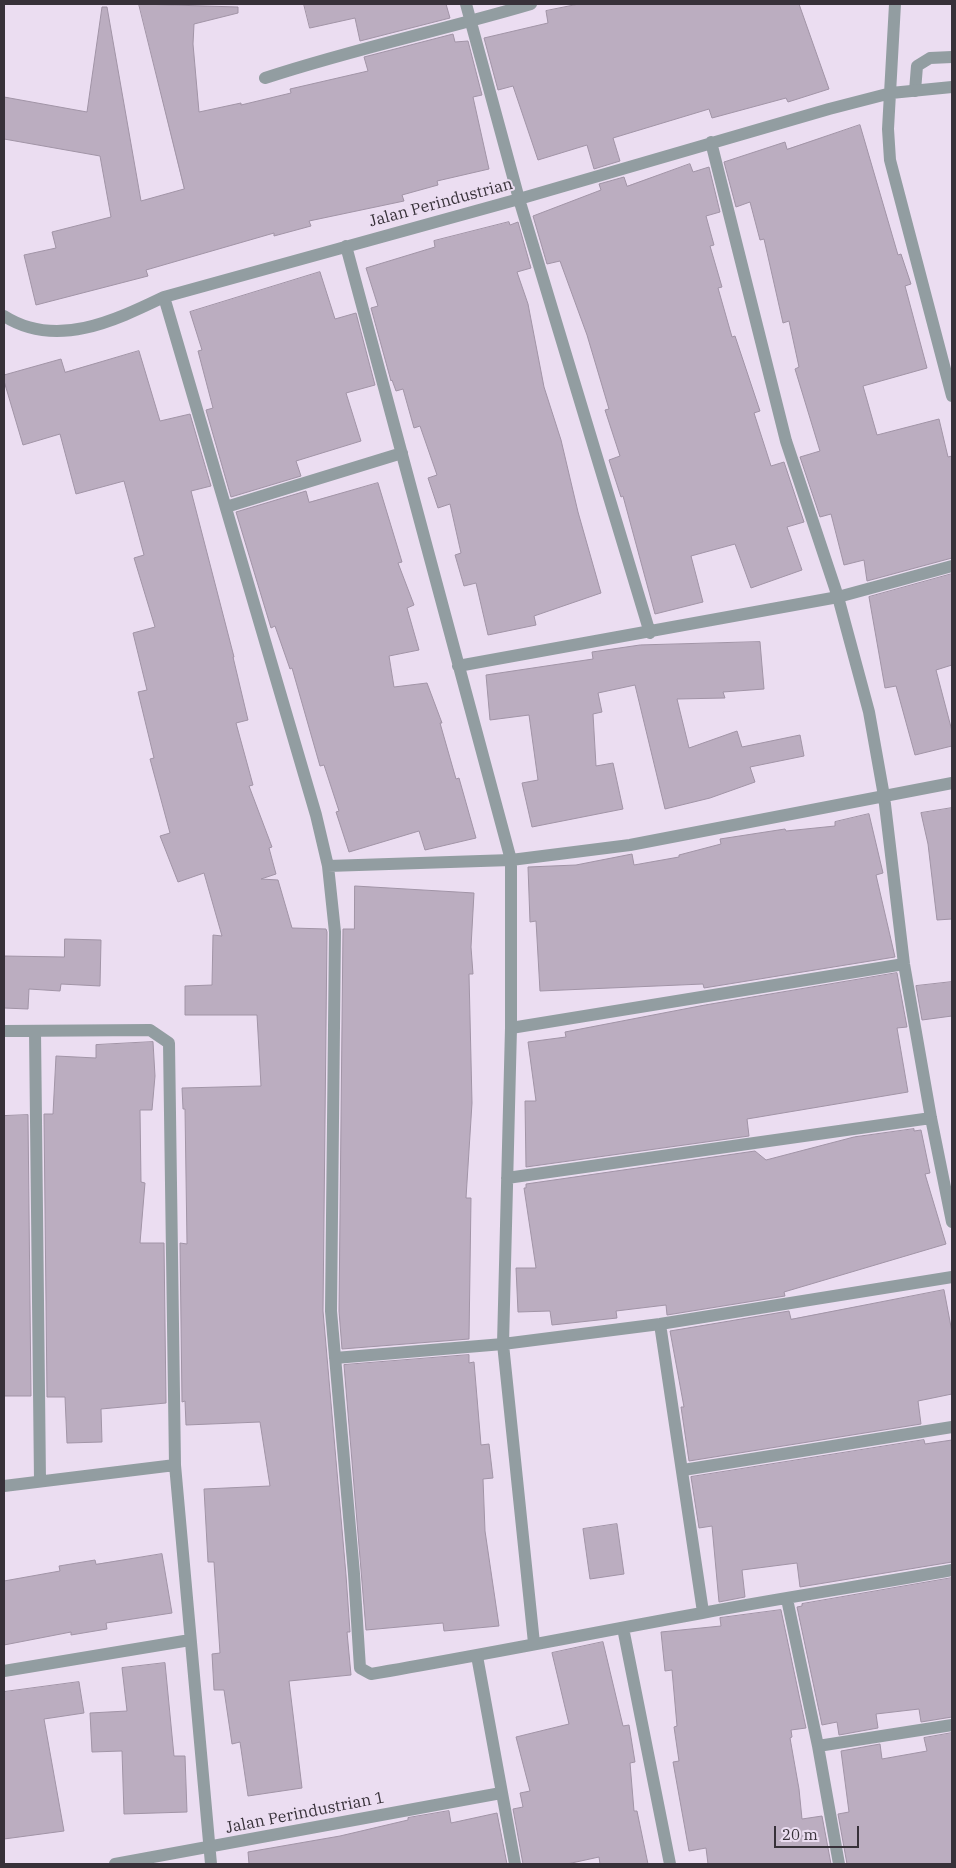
<!DOCTYPE html>
<style>
body{margin:0}
#map{position:relative;width:956px;height:1868px;overflow:hidden;background:#ebddf1;font-family:"IBM Plex Serif",serif}
canvas{display:block}
.frame{position:absolute;inset:0;border:5px solid #373139;pointer-events:none}
.scale{position:absolute;left:774px;top:1826px;width:85px;height:22px;box-sizing:border-box;border:2px solid #373139;border-top:0;padding-left:6px;font-size:15px;line-height:18px;white-space:nowrap;color:#373139;-webkit-text-stroke:4px #ebddf1;paint-order:stroke}
</style>
<div id="map">
<canvas width="956" height="1868"></canvas>
<div class="frame"></div>
<div class="scale">20 m</div>
</div>
<script>
const context = document.querySelector('canvas').getContext('2d');
context.lineJoin = 'round';
function fillPath(path, color) { context.fillStyle = color; context.fill(path, 'evenodd'); }
function strokePath(path, color, width, dash) { context.strokeStyle = color; context.lineWidth = width; context.lineCap = dash ? 'butt' : 'round'; context.setLineDash(dash || []); context.stroke(path); }
function write(font, color, halo, rows, align = 'center') {
  context.font = font + ' "IBM Plex Serif",serif'; context.lineWidth = 4; context.setLineDash([]); context.textBaseline = 'middle'; context.strokeStyle = halo; context.fillStyle = color; for (const [text, x, y, turn = 0] of rows) {
    context.save(); context.translate(x, y); context.rotate((+turn || 0) * Math.PI / 180); context.textAlign = isNaN(turn) ? turn : align; if (halo) context.strokeText(text, 0, 0); context.fillText(text, 0, 0); context.restore();
  }
}
const building = new Path2D(`
 M 139,4 L 238,7 L 238,13 L 194,24 L 193,44 L 199,112 L 241,103 L 241,105 L 291,93 L 290,89 L 368,71 L 364,57 L 453,34 L 455,42 L 468,41 L 482,95 L 473,97 L 489,169 L 437,181 L 438,185 L 402,195 L 404,201 L 309,221 L 311,226 L 274,236 L 274,233 L 146,270 L 148,276 L 36,305 L 24,255 L 56,248 L 52,232 L 111,217 L 100,156 L 4,139 L 4,97 L 87,112 L 102,7 L 107,7 L 141,201 L 184,189 Z
 M 304,4 L 446,4 L 450,18 L 360,41 L 355,18 L 310,28 Z
 M 579,4 L 799,4 L 829,89 L 788,102 L 786,98 L 712,118 L 709,109 L 613,138 L 620,161 L 594,169 L 587,145 L 538,160 L 513,86 L 498,90 L 484,38 L 548,23 L 546,11 Z
 M 860,125 L 898,255 L 901,254 L 911,284 L 905,286 L 927,368 L 863,386 L 877,435 L 939,419 L 948,457 L 952,456 L 952,558 L 867,581 L 864,560 L 844,565 L 831,514 L 820,517 L 800,457 L 820,451 L 795,369 L 799,367 L 789,321 L 783,323 L 764,239 L 760,240 L 750,202 L 736,207 L 724,162 L 785,142 L 787,149 Z
 M 690,164 L 693,172 L 709,167 L 720,212 L 706,216 L 714,245 L 710,246 L 722,287 L 718,288 L 732,337 L 735,336 L 760,411 L 754,413 L 771,466 L 784,462 L 804,522 L 787,527 L 802,570 L 751,588 L 735,544 L 691,556 L 703,602 L 655,614 L 623,496 L 621,497 L 609,460 L 620,456 L 605,410 L 609,409 L 587,335 L 560,261 L 547,264 L 533,216 L 601,190 L 599,184 L 624,177 L 627,186 Z
 M 509,222 L 510,225 L 518,222 L 531,268 L 517,272 L 528,304 L 544,387 L 561,440 L 578,512 L 601,593 L 534,616 L 536,625 L 488,635 L 476,583 L 464,586 L 455,555 L 461,553 L 450,504 L 438,508 L 428,478 L 437,475 L 420,426 L 414,428 L 403,389 L 396,391 L 392,380 L 391,381 L 371,308 L 378,306 L 366,268 L 435,247 L 434,241 Z
 M 320,272 L 335,319 L 356,313 L 375,385 L 346,393 L 361,441 L 296,461 L 301,476 L 231,497 L 206,410 L 213,408 L 198,351 L 202,350 L 190,312 Z
 M 139,351 L 160,421 L 190,414 L 211,486 L 191,491 L 234,657 L 233,657 L 248,720 L 236,723 L 253,785 L 249,786 L 272,847 L 269,848 L 276,874 L 261,879 L 278,880 L 292,928 L 326,929 L 327,932 L 323,1311 L 346,1575 L 350,1632 L 347,1632 L 351,1675 L 289,1681 L 302,1788 L 248,1796 L 240,1742 L 232,1744 L 224,1690 L 214,1690 L 212,1654 L 220,1653 L 214,1562 L 208,1562 L 204,1489 L 270,1486 L 260,1422 L 186,1425 L 185,1401 L 182,1402 L 180,1243 L 187,1244 L 185,1109 L 183,1109 L 182,1088 L 261,1086 L 257,1015 L 185,1015 L 185,986 L 212,985 L 213,935 L 222,936 L 204,873 L 178,882 L 160,836 L 170,833 L 150,759 L 154,758 L 138,692 L 147,690 L 133,633 L 155,627 L 134,558 L 144,555 L 124,481 L 76,494 L 60,434 L 23,445 L 4,381 L 4,375 L 61,359 L 65,372 Z
 M 378,483 L 402,562 L 398,563 L 414,605 L 407,608 L 419,650 L 389,656 L 394,687 L 427,683 L 442,723 L 440,723 L 456,779 L 459,778 L 476,838 L 425,850 L 419,831 L 349,852 L 336,812 L 339,811 L 324,765 L 320,766 L 292,668 L 290,669 L 275,626 L 271,628 L 236,512 L 306,491 L 309,502 Z
 M 952,574 L 952,665 L 936,670 L 952,731 L 952,746 L 915,755 L 896,686 L 885,688 L 869,597 Z
 M 760,642 L 764,689 L 723,692 L 725,698 L 677,699 L 689,748 L 737,731 L 742,747 L 800,735 L 804,756 L 750,767 L 755,782 L 710,798 L 665,809 L 635,685 L 598,693 L 602,712 L 593,714 L 596,766 L 613,763 L 623,809 L 532,827 L 522,783 L 538,780 L 529,715 L 490,720 L 486,675 L 593,659 L 592,652 L 640,645 Z
 M 952,808 L 952,919 L 937,920 L 928,844 L 921,813 Z
 M 869,814 L 883,873 L 876,875 L 895,957 L 704,988 L 703,984 L 540,991 L 536,921 L 530,922 L 528,867 L 576,865 L 632,854 L 634,865 L 679,857 L 679,855 L 721,844 L 720,839 L 785,829 L 786,831 L 835,826 L 835,822 Z
 M 355,886 L 474,893 L 471,947 L 473,974 L 469,974 L 472,1103 L 466,1198 L 471,1198 L 469,1339 L 342,1349 L 339,1311 L 343,929 L 354,929 Z
 M 65,939 L 101,940 L 100,986 L 61,984 L 60,991 L 29,989 L 28,1009 L 4,1008 L 4,956 L 64,957 Z
 M 897,973 L 907,1027 L 897,1028 L 908,1092 L 747,1119 L 749,1136 L 526,1167 L 525,1101 L 536,1101 L 528,1042 L 566,1037 L 565,1032 L 705,1005 Z
 M 952,982 L 952,1016 L 922,1020 L 916,986 Z
 M 153,1042 L 155,1076 L 152,1110 L 140,1110 L 141,1182 L 145,1183 L 140,1243 L 164,1243 L 166,1403 L 101,1409 L 102,1442 L 67,1443 L 65,1397 L 47,1397 L 44,1114 L 53,1114 L 56,1056 L 96,1058 L 96,1045 Z
 M 28,1115 L 31,1396 L 4,1396 L 4,1116 Z
 M 914,1129 L 914,1131 L 921,1130 L 930,1173 L 925,1174 L 946,1244 L 784,1292 L 785,1296 L 667,1315 L 666,1305 L 616,1311 L 617,1318 L 552,1325 L 550,1311 L 518,1312 L 516,1268 L 536,1268 L 524,1188 L 526,1188 L 526,1184 L 755,1151 L 766,1160 L 854,1137 Z
 M 944,1290 L 952,1332 L 952,1394 L 918,1401 L 921,1424 L 689,1461 L 681,1407 L 684,1407 L 670,1331 L 789,1311 L 791,1319 Z
 M 469,1355 L 469,1363 L 474,1362 L 481,1445 L 489,1444 L 493,1478 L 483,1479 L 485,1531 L 499,1626 L 444,1631 L 443,1623 L 366,1630 L 344,1365 Z
 M 924,1440 L 925,1444 L 952,1440 L 952,1562 L 800,1587 L 797,1563 L 742,1570 L 745,1597 L 719,1602 L 712,1526 L 699,1528 L 691,1477 Z
 M 617,1524 L 624,1574 L 590,1579 L 583,1529 Z
 M 162,1554 L 172,1613 L 106,1623 L 107,1629 L 71,1635 L 71,1632 L 4,1645 L 4,1581 L 60,1571 L 59,1566 L 95,1560 L 96,1564 Z
 M 952,1578 L 952,1717 L 921,1722 L 919,1709 L 876,1714 L 878,1728 L 839,1735 L 837,1722 L 822,1725 L 797,1607 L 802,1606 L 802,1604 Z
 M 781,1610 L 806,1728 L 791,1730 L 792,1737 L 790,1738 L 799,1789 L 802,1819 L 822,1816 L 831,1864 L 708,1864 L 706,1848 L 689,1851 L 673,1762 L 679,1761 L 674,1727 L 677,1726 L 672,1670 L 665,1671 L 661,1632 L 721,1626 L 720,1618 Z
 M 603,1642 L 623,1726 L 629,1725 L 635,1762 L 630,1763 L 634,1811 L 637,1811 L 648,1864 L 600,1864 L 599,1857 L 567,1864 L 523,1864 L 513,1809 L 523,1807 L 520,1793 L 530,1791 L 516,1737 L 569,1724 L 552,1653 Z
 M 165,1663 L 174,1756 L 185,1756 L 187,1812 L 124,1814 L 122,1751 L 92,1752 L 90,1713 L 127,1711 L 122,1668 Z
 M 79,1682 L 84,1713 L 44,1719 L 64,1831 L 4,1839 L 4,1692 Z
 M 952,1733 L 952,1864 L 847,1864 L 838,1814 L 849,1812 L 841,1751 L 880,1744 L 882,1759 L 927,1751 L 924,1738 Z
 M 449,1811 L 451,1823 L 497,1813 L 507,1864 L 249,1864 L 248,1852 L 340,1836 L 408,1820 L 408,1818 Z`);
const service = new Path2D(`
 M 915,91 L 917,66 L 930,58 L 952,57`);
const minor = new Path2D(`
 M 466,4 L 519,199 L 650,633
 M 895,4 L 888,129 L 890,160 L 952,396
 M 265,78 C 353,49 443,30 531,4
 M 711,142 L 786,441 L 838,597 L 869,712 L 884,796 L 904,964 L 931,1118 L 952,1222
 M 346,246 L 511,860 L 511,1028 L 503,1344 L 534,1643
 M 164,297 L 316,815 L 328,866 L 335,932 L 331,1311 L 354,1574 L 360,1668 L 371,1674 C 482,1655 592,1633 702,1613 C 785,1597 869,1585 952,1570
 M 4,316 C 56,349 114,321 164,297 L 519,199 L 829,109 L 891,93 L 952,87
 M 226,507 L 402,453
 M 458,666 L 838,597 L 952,566
 M 328,866 L 511,860 L 630,845 L 952,783
 M 511,1028 L 904,964
 M 4,1031 L 150,1030 L 169,1043 L 175,1465 L 211,1864
 M 35,1031 L 40,1481
 M 507,1178 L 931,1118
 M 660,1324 L 703,1612
 M 335,1358 L 503,1344 L 660,1324 L 952,1277
 M 683,1470 L 952,1427
 M 4,1486 L 175,1465
 M 787,1599 L 818,1746 L 839,1864
 M 623,1628 L 670,1864
 M 477,1656 L 515,1864
 M 4,1671 L 190,1640
 M 818,1746 L 952,1725
 M 115,1864 L 501,1793`);
const streetNames = [
 ["Jalan Perindustrian",441,203,-15],
 ["Jalan Perindustrian 1",305,1813,-11]
];
fillPath(building, '#bbadc0');
strokePath(building, '#a194a6', 1);
strokePath(service, '#929da1', 12);
strokePath(minor, '#929da1', 12);
write('16px', '#373139', '#ebddf1', streetNames);
</script>
